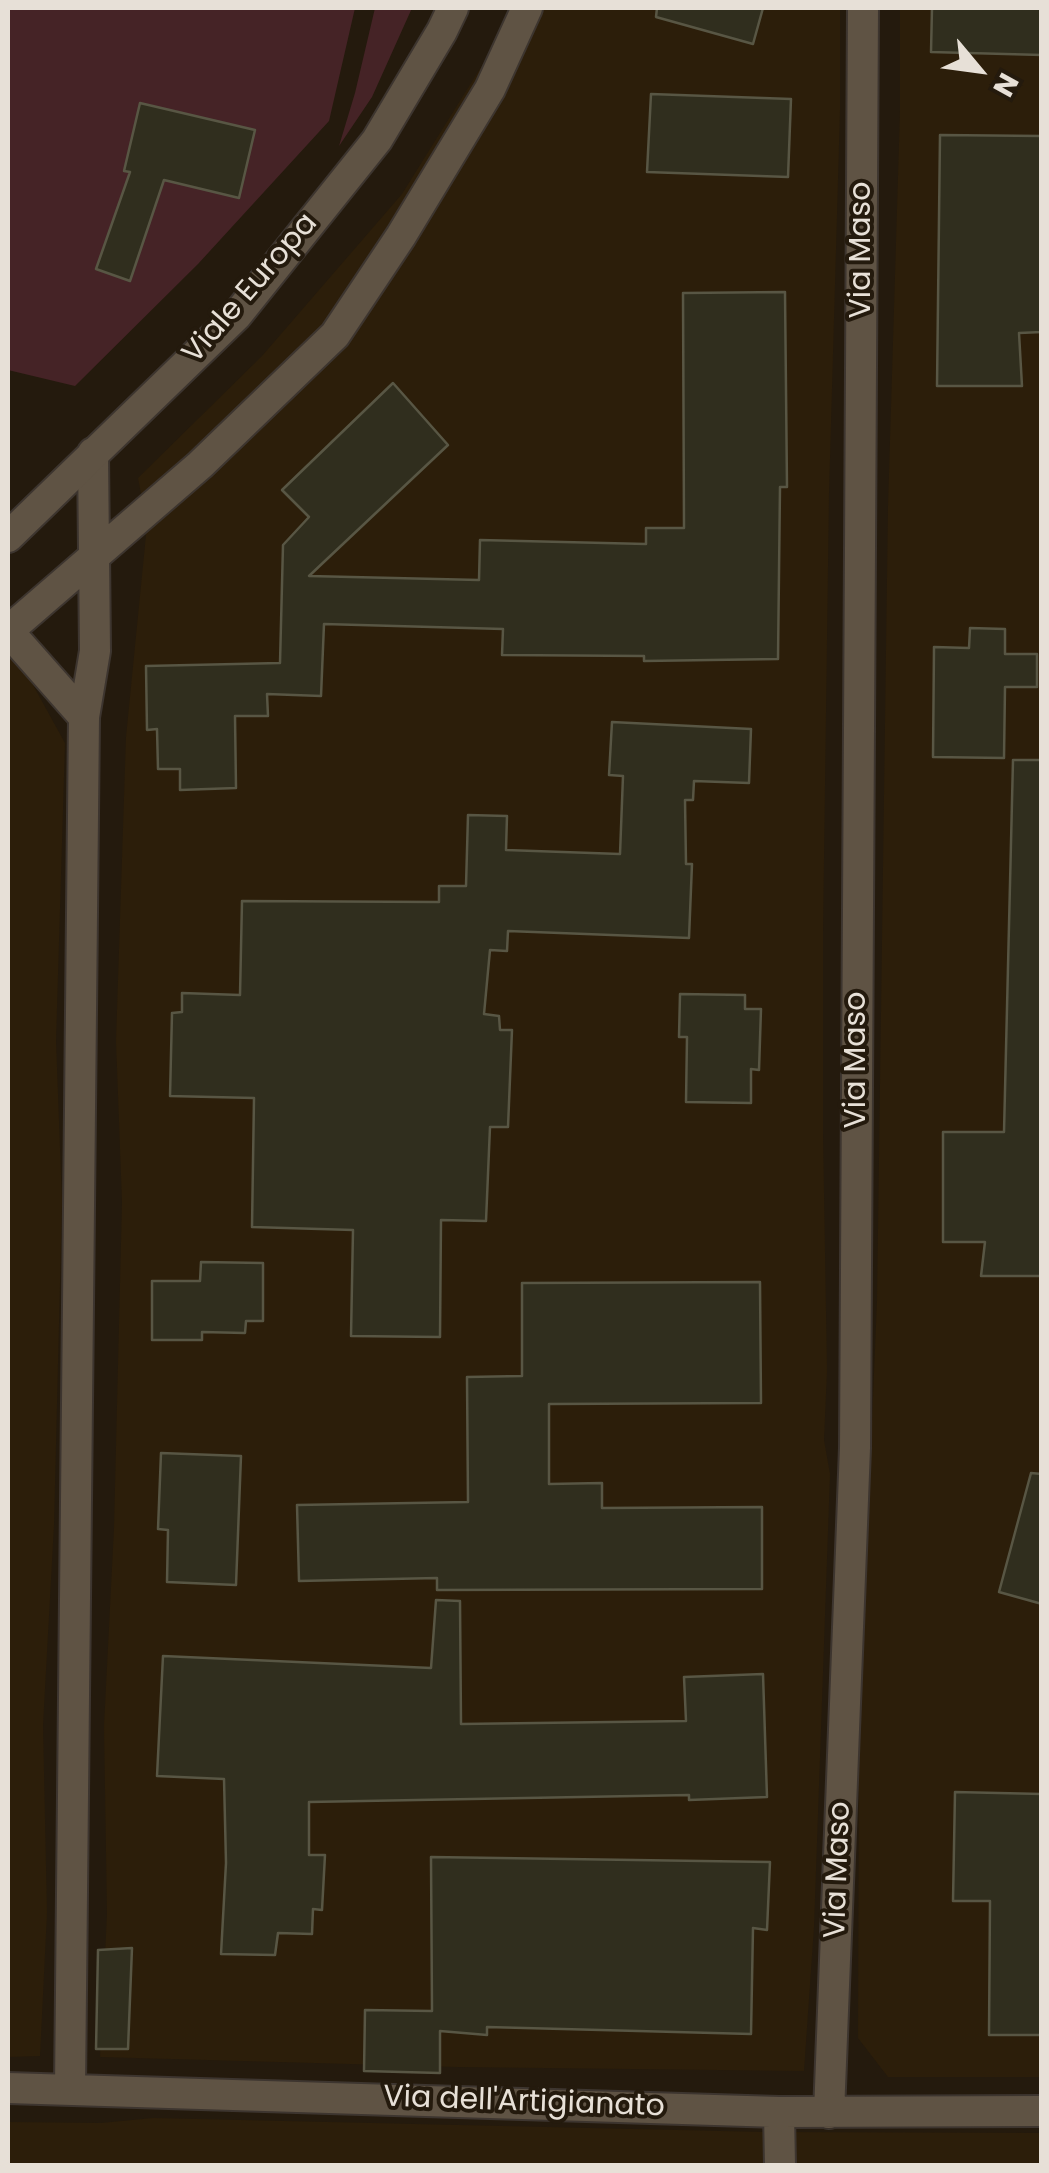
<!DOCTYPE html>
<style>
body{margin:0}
#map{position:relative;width:1049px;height:2173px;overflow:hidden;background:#241a0d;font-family:Poppins,sans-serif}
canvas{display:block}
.frame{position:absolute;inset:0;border:10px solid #e7e0d7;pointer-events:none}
.north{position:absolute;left:929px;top:20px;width:100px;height:100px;-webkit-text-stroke:8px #241a0d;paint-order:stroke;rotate:119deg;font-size:28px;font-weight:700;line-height:40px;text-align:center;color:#e7e0d7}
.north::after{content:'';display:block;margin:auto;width:35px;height:45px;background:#e7e0d7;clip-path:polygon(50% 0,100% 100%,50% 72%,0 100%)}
</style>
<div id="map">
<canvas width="1049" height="2173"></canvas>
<div class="frame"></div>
<div class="north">N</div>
</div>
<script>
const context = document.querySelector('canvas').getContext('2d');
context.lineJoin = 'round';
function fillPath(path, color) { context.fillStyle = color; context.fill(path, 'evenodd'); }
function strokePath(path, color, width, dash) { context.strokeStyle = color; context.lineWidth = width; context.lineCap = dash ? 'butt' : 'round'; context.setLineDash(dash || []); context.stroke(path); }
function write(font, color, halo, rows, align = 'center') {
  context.font = font + ' Poppins,sans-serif'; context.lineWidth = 8; context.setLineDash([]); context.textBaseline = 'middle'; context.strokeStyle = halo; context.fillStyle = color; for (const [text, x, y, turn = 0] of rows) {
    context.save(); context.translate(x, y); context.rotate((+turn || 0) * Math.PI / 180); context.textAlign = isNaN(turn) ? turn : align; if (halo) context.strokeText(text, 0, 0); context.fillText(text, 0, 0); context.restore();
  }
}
const built = new Path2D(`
 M 512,8 L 840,8 L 840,110 L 829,493 L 823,931 L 823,1134 L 827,1371 L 824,1440 L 830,1474 L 814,1927 L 804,2071 L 457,2067 L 100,2057 L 107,1914 L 104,1726 L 114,1528 L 122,1202 L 116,1041 L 126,737 L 147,525 L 138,478 L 262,356 L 402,194 L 488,56 Z
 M 900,8 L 1041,8 L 1041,2077 L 888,2077 L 858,2038 L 859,1734 L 877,1301 L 888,506 L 900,111 Z
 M 8,648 L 22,665 L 65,743 L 56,1041 L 62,1202 L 54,1525 L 43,1725 L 47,1913 L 40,2056 L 8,2057 Z
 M 153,2118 L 765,2132 L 1042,2133 L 1041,2166 L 8,2166 L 8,2122 L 101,2123 Z`);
const green = new Path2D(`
 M 8,8 L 355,8 L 329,121 L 198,264 L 75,386 L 8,370 Z
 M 375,8 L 412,8 L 372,97 L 339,146 L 355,93 Z`);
const building = new Path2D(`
 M 657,8 L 763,8 L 753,44 L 656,17 Z
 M 932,8 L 1042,8 L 1042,55 L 931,52 Z
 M 651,94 L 791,99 L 788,177 L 647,172 Z
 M 140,103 L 255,130 L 239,198 L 164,180 L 130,281 L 96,269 L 130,172 L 124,171 Z
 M 940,135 L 1042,136 L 1042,332 L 1019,333 L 1022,386 L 937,386 Z
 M 785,292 L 787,487 L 780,487 L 778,659 L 644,661 L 644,656 L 502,655 L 503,629 L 324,624 L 321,696 L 267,694 L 268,716 L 235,716 L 236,788 L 180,790 L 180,769 L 158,769 L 157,729 L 147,730 L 146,666 L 280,663 L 283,545 L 309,517 L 282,490 L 393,383 L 448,445 L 309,576 L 479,580 L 480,540 L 646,544 L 646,528 L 684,528 L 683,293 Z
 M 970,628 L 1005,629 L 1005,654 L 1037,654 L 1037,687 L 1005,687 L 1004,758 L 933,757 L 934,647 L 969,648 Z
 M 612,722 L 751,729 L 749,783 L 694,781 L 693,800 L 685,800 L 686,864 L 692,864 L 689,938 L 508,931 L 507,951 L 490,950 L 484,1014 L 499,1016 L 500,1030 L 512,1030 L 508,1127 L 490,1127 L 486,1221 L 441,1220 L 440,1337 L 351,1336 L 353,1230 L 252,1227 L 254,1098 L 170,1096 L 172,1013 L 182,1012 L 182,993 L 240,995 L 242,901 L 439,902 L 439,886 L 466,886 L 468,815 L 507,816 L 506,850 L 620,854 L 623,776 L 609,775 Z
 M 1013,760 L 1042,760 L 1042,1276 L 981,1276 L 985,1242 L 943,1242 L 943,1132 L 1004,1132 Z
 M 680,994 L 745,995 L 745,1009 L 761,1009 L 759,1070 L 751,1069 L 751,1103 L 686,1102 L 687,1037 L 679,1037 Z
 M 201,1262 L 263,1263 L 263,1321 L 246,1321 L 245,1333 L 202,1332 L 202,1340 L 152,1340 L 152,1281 L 200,1281 Z
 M 760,1282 L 761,1403 L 549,1404 L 549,1484 L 602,1483 L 602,1508 L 762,1507 L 762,1589 L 437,1590 L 437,1578 L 299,1581 L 297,1505 L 468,1502 L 467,1377 L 522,1376 L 522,1283 Z
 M 161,1453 L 241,1456 L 236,1585 L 167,1582 L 168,1530 L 158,1529 Z
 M 1031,1473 L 1042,1474 L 1042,1604 L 999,1592 Z
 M 436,1600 L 460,1601 L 461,1724 L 686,1721 L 684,1677 L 763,1674 L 767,1797 L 689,1800 L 689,1795 L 309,1802 L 309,1855 L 325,1855 L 322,1910 L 313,1909 L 312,1934 L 278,1933 L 275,1955 L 221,1954 L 226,1863 L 224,1779 L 157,1776 L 163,1656 L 431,1668 Z
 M 955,1792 L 1042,1794 L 1042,2035 L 989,2035 L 990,1901 L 953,1901 Z
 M 431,1857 L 770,1862 L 767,1930 L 753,1928 L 751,2034 L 487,2027 L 487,2035 L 440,2031 L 440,2073 L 364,2071 L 365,2010 L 432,2011 Z
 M 132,1948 L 128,2049 L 96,2049 L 98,1950 Z`);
const street = new Path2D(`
 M 8,631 L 200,465 L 335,335 L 401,236 L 490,89 L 527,8
 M 8,631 L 84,717
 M 8,2088 L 779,2112 L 1042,2111
 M 70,2088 L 84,717 L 95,651 L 93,453
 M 779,2112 L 780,2166
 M 829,2113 L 855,1448 L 863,8`);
const secondary = new Path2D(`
 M 8,537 L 237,315 L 377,140 L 442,31 L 453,8`);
const streetNames = [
 ["Via Maso",862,250,-90],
 ["Viale Europa",251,289,-49],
 ["Via Maso",857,1060,-90],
 ["Via Maso",839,1870,-88],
 ["Via dell'Artigianato",524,2103,2]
];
fillPath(built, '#2c1e0a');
fillPath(green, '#452326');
fillPath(building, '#302e1e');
strokePath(building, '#585644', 2.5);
strokePath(street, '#3d352f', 34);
strokePath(secondary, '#3d352f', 34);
strokePath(street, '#5f5344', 30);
strokePath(secondary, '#5f5344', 30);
write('30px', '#e7e0d7', '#241a0d', streetNames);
</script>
